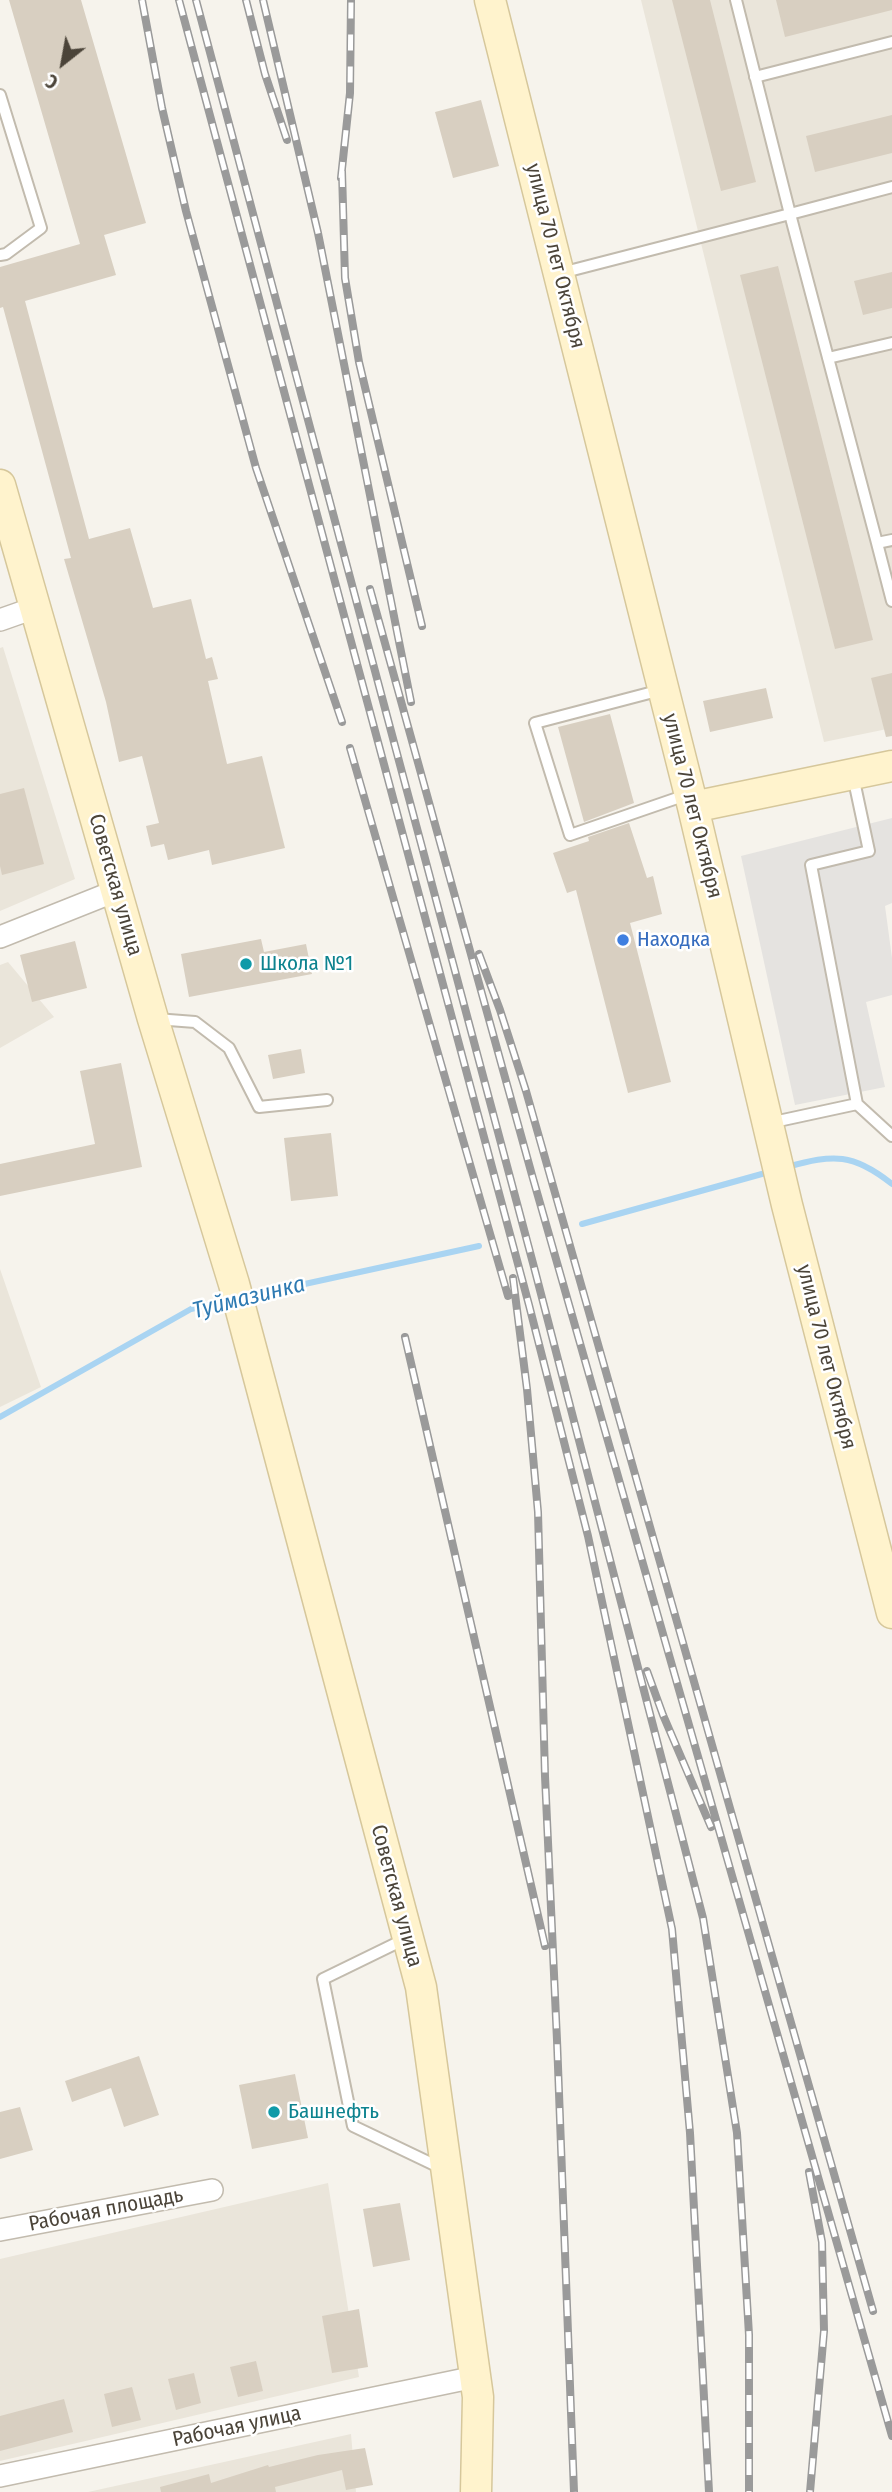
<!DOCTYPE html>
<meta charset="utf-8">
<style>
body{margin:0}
#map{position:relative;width:892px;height:2492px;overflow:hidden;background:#f6f3ec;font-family:"Fira Sans Condensed",sans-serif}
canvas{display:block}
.north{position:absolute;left:28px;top:28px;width:70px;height:70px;-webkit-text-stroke:5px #fff;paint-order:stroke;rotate:211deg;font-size:19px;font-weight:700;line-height:28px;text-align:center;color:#4b4439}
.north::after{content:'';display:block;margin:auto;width:24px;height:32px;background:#4b4439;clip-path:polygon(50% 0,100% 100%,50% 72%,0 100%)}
</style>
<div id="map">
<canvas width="892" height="2492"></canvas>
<div class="north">С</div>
</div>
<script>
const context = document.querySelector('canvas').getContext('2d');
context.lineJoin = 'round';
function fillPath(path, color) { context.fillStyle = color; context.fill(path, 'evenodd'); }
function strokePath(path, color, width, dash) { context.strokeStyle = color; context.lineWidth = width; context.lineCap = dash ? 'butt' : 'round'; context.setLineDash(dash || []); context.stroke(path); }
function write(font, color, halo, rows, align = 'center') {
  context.font = font + ' "Fira Sans Condensed",sans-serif'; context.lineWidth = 5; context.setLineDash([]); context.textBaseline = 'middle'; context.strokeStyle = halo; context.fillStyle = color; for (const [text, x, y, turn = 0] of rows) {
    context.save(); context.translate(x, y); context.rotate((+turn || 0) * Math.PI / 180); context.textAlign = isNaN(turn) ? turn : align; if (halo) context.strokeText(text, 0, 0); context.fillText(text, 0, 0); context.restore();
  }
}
const residential = new Path2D(`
 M 641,0 L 892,0 L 892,728 L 824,742 Z
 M 3,647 L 75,879 L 0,911 L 0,648 Z
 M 8,962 L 54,1017 L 0,1048 L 0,965 Z
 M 0,1269 L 41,1387 L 0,1407 Z
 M 328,2183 L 359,2377 L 0,2461 L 0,2259 Z
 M 351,2434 L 356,2492 L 88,2492 Z`);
const parking = new Path2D(`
 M 892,818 L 892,903 L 885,906 L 892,958 L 892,995 L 866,1002 L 885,1087 L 795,1105 L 741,856 Z`);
const stream = new Path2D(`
 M 787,1167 C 834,1154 853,1153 892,1184
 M 582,1224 L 769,1172
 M 245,1297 L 479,1246
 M 0,1417 L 191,1309 L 231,1300`);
const building = new Path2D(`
 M 9,0 L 81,0 L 146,223 L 104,235 L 116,275 L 25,301 L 89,539 L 130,528 L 153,608 L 191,599 L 206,659 L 212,657 L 218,679 L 208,681 L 227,764 L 262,756 L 285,848 L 212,865 L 209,850 L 168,860 L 164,844 L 151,847 L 146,826 L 159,823 L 142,756 L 119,762 L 106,702 L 64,559 L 71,558 L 3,307 L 0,308 L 0,267 L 80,244 Z
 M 672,0 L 710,0 L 756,182 L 721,191 Z
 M 776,0 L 892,0 L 892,10 L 785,37 Z
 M 481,100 L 499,166 L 453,178 L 435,112 Z
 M 892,115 L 892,153 L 815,172 L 806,136 Z
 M 778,266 L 873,640 L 835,649 L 740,275 Z
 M 892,272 L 892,308 L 863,315 L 854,281 Z
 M 892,673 L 892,736 L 886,737 L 871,678 Z
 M 766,688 L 773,718 L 710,732 L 703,701 Z
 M 610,714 L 634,803 L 584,822 L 558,727 Z
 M 24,788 L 44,864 L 2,875 L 0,866 L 0,794 Z
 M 629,823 L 647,878 L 653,876 L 662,914 L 630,923 L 671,1082 L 628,1093 L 576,890 L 567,893 L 553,853 L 589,841 L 588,837 Z
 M 261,939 L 264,952 L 306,944 L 312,974 L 189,997 L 181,954 Z
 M 75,941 L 87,988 L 32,1002 L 20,955 Z
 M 301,1049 L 305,1073 L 273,1079 L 268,1055 Z
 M 121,1063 L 142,1167 L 0,1196 L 0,1164 L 95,1144 L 80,1071 Z
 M 331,1133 L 338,1196 L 291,1201 L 284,1138 Z
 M 139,2056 L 159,2115 L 124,2127 L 111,2088 L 72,2102 L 65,2081 Z
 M 295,2074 L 308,2138 L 252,2149 L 239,2085 Z
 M 20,2107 L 33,2150 L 0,2159 L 0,2112 Z
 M 400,2203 L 410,2260 L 373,2267 L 363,2209 Z
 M 359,2309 L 368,2367 L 332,2373 L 322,2316 Z
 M 256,2361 L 263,2391 L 238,2397 L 230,2367 Z
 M 194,2373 L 201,2403 L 176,2410 L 168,2379 Z
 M 132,2387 L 141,2420 L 112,2427 L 104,2394 Z
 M 64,2399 L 73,2432 L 0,2451 L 0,2416 Z
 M 365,2448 L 373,2485 L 346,2490 L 342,2470 L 275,2487 L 276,2492 L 161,2492 L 160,2487 L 209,2474 L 211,2483 L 268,2465 L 269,2467 L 318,2455 Z`);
const lane = new Path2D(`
 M 736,0 L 790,214 L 892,187
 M 755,77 L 892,42
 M 0,95 L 41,228 L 6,254 L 0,255
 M 561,273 L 790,214 L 877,543 L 892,540
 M 828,358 L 892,343
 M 877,543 L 892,601
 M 661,690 L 535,723 L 570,835 L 689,794
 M 156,1019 L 195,1022 L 229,1048 L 259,1107 L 327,1100
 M 857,1104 L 892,1136
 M 769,1123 L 857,1104 L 811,865 L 869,851 L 853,776
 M 405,1939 L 323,1979 L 353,2126 L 443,2169`);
const street = new Path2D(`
 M 0,620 L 34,608
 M 0,937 L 118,890
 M 0,2230 L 212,2190
 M 0,2476 L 475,2377`);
const secondary = new Path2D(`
 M 490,0 L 693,807 L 787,1205 L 892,1613
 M 0,485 L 153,1019 L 234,1284 L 421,1987 L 478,2397 L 476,2492
 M 693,807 L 892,766`);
const rail = new Path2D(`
 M 142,0 L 162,108 L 186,211 L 256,468 L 342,722
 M 179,0 L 529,1305 L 588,1536 L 672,1929 L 690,2133 L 709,2492
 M 196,0 L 534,1267 L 703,1918 L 737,2133 L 749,2335 L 749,2492
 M 246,0 L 265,74 L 287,140
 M 263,0 L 318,233 L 411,702
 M 342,171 L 345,278 L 359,362 L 422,626
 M 341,178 L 350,93 L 351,0
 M 370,589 L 532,1175 L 892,2436
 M 350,748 L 508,1296
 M 479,954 L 500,1010 L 526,1091 L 873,2311
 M 513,1278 L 527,1389 L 538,1512 L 545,1776 L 557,2040 L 574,2492
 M 405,1337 L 545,1946
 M 647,1671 L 663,1715 L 711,1827
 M 809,2172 L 822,2242 L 824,2331 L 810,2492`);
const markers = [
 [623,940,7,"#3f7fe0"],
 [246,964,7,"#0f9aa8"],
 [274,2112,7,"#0f9aa8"]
];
const streetNames = [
 ["улица 70 лет Октября",555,256,76],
 ["улица 70 лет Октября",692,806,76],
 ["Советская улица",115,885,74],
 ["улица 70 лет Октября",826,1357,76],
 ["Советская улица",396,1896,75],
 ["Рабочая площадь",106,2210,-11],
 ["Рабочая улица",237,2427,-12]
];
const shopNames = [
 ["Находка",637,940]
];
const cultureNames = [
 ["Школа №1",260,964],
 ["Башнефть",288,2112]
];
const waterNames = [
 ["Туймазинка",249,1298,-14]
];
fillPath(residential, '#eae5da');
fillPath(parking, '#e5e3e0');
strokePath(stream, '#a9d4f2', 6);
fillPath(building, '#d8cfc1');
strokePath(lane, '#c2bbae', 14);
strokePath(street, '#c2bbae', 24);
strokePath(secondary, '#d6c79b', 33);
strokePath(lane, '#fff', 10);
strokePath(street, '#fff', 21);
strokePath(secondary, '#fff3cd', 30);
strokePath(rail, '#9a9a9a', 8);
strokePath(rail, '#fff', 5, [16]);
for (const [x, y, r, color] of markers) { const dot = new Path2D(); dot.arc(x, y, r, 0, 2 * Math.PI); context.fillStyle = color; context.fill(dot); strokePath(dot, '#fff', 2.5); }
write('21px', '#4b4439', '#fff', streetNames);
write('21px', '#366cbe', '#fff', shopNames, 'left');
write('21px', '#0d838f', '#fff', cultureNames, 'left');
write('italic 23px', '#2e7ab2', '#fff', waterNames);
</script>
